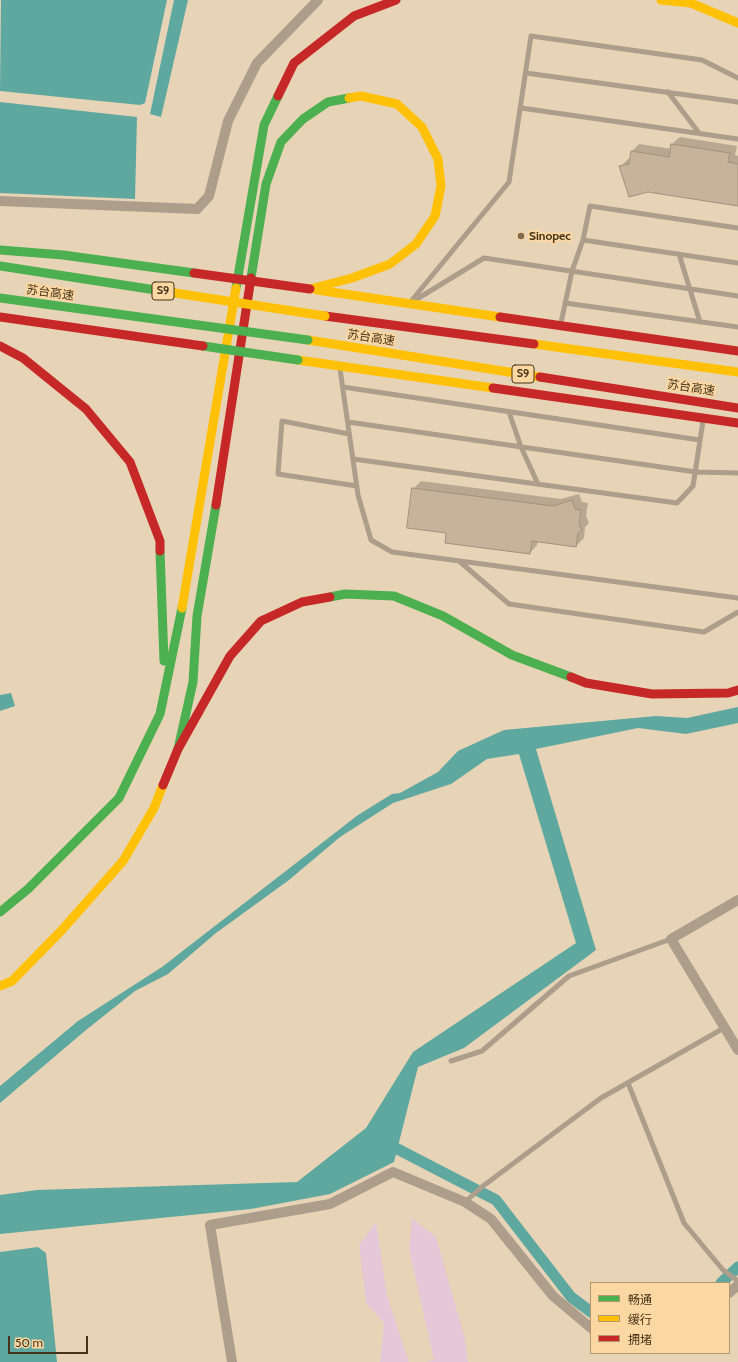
<!DOCTYPE html>
<meta charset="utf-8">
<style>
body{margin:0}
#map{position:relative;width:738px;height:1362px;overflow:hidden;background:#e7d3b6;font-family:Cabin,"Noto Sans SC",sans-serif}
canvas{display:block}
.legend{position:absolute;left:590px;top:1282px;width:140px;height:72px;box-sizing:border-box;background:#fbd7a2;border:1px solid #b3966b;margin:0;padding:5px 7px;list-style:none;font-size:12px;color:#463419}
.legend li{display:flex;align-items:center;gap:8px;height:20px}
.legend b{width:20px;border:1px solid #b3966b}
.scale{position:absolute;left:8px;top:1336px;width:80px;height:18px;box-sizing:border-box;border:2px solid #463419;border-top:0;padding-left:5px;font-size:12px;line-height:14px;white-space:nowrap;color:#463419;-webkit-text-stroke:3px #fbd7a2;paint-order:stroke}
</style>
<div id="map">
<canvas width="738" height="1362"></canvas>
<ul class="legend">
<li><b style="height:5px;background:#4caf50"></b>畅通</li>
<li><b style="height:5px;background:#ffc107"></b>缓行</li>
<li><b style="height:5px;background:#c62828"></b>拥堵</li>
</ul>
<div class="scale">50 m</div>
</div>
<script>
const context = document.querySelector('canvas').getContext('2d');
context.lineJoin = 'round';
function fillPath(path, color) { context.fillStyle = color; context.fill(path, 'evenodd'); }
function strokePath(path, color, width, dash) { context.strokeStyle = color; context.lineWidth = width; context.lineCap = dash ? 'butt' : 'round'; context.setLineDash(dash || []); context.stroke(path); }
function write(font, color, halo, rows, align = 'center') {
  context.font = font + ' Cabin,"Noto Sans SC",sans-serif'; context.lineWidth = 4; context.setLineDash([]); context.textBaseline = 'middle'; context.strokeStyle = halo; context.fillStyle = color; for (const [text, x, y, turn = 0] of rows) {
    context.save(); context.translate(x, y); context.rotate((+turn || 0) * Math.PI / 180); context.textAlign = isNaN(turn) ? turn : align; if (halo) context.strokeText(text, 0, 0); context.fillText(text, 0, 0); context.restore();
  }
}
const green = new Path2D(`
 M 412,1218 L 436,1237 L 465,1339 L 468,1362 L 425,1362 L 434,1360 L 409,1249 Z
 M 376,1222 L 387,1295 L 409,1362 L 380,1362 L 384,1323 L 366,1303 L 359,1245 Z`);
const water = new Path2D(`
 M 1,0 L 167,0 L 145,103 L 140,105 L 0,91 Z
 M 174,0 L 188,0 L 161,117 L 150,114 Z
 M 0,102 L 137,117 L 135,199 L 0,193 Z
 M 11,693 L 15,706 L 0,711 L 0,695 Z
 M 738,707 L 738,723 L 686,734 L 638,728 L 536,749 L 596,950 L 464,1048 L 418,1067 L 394,1162 L 330,1194 L 251,1209 L 0,1234 L 0,1195 L 37,1190 L 297,1182 L 366,1128 L 413,1052 L 576,943 L 519,754 L 487,759 L 451,784 L 393,803 L 340,837 L 289,880 L 216,933 L 168,974 L 135,991 L 86,1030 L 0,1103 L 0,1086 L 78,1021 L 162,967 L 358,815 L 392,794 L 400,793 L 438,772 L 458,751 L 504,730 L 656,716 L 687,718 Z
 M 38,1247 L 46,1253 L 57,1362 L 0,1362 L 0,1252 Z`);
const shadow = new Path2D(`
 M 680,137 L 737,146 L 735,155 L 738,156 L 738,205 L 620,167 L 628,159 L 631,158 L 632,151 L 639,144 L 672,149 L 672,144 Z
 M 421,481 L 561,499 L 579,494 L 582,502 L 588,503 L 586,516 L 589,523 L 585,527 L 584,538 L 576,546 L 538,541 L 537,545 L 530,553 L 447,532 L 413,489 Z`);
const canal = new Path2D(`
 M 384,1142 L 496,1200 L 571,1297 L 591,1312
 M 721,1283 L 738,1267`);
const building = new Path2D(`
 M 671,144 L 730,153 L 728,162 L 738,164 L 738,206 L 648,192 L 629,197 L 619,166 L 629,164 L 631,151 L 669,157 Z
 M 412,488 L 553,506 L 572,500 L 575,509 L 581,510 L 579,524 L 582,531 L 578,533 L 576,547 L 532,541 L 530,554 L 445,543 L 446,533 L 407,528 Z`);
const lane = new Path2D(`
 M 526,73 L 738,102
 M 668,92 L 699,133
 M 521,108 L 738,139
 M 583,240 L 738,263
 M 679,254 L 700,322
 M 417,299 L 484,258 L 738,296
 M 412,300 L 509,182 L 531,36 L 702,60 L 738,78
 M 565,303 L 738,327
 M 561,323 L 572,271 L 583,240 L 590,206 L 738,228
 M 340,369 L 358,495 L 371,540 L 392,552 L 738,598
 M 343,387 L 700,440
 M 509,412 L 521,447 L 538,484
 M 348,422 L 696,472 L 738,473
 M 349,434 L 282,421 L 278,474 L 357,486
 M 353,459 L 677,503 L 693,486 L 703,421
 M 459,561 L 509,604 L 704,632 L 738,612
 M 451,1061 L 482,1051 L 569,976 L 671,939
 M 628,1083 L 684,1223 L 723,1270 L 738,1281
 M 465,1202 L 483,1186 L 601,1098 L 724,1028`);
const street = new Path2D(`
 M 0,201 L 197,209 L 209,196 L 228,121 L 257,63 L 318,0
 M 738,900 L 671,939 L 738,1050
 M 729,1293 L 738,1285
 M 232,1362 L 210,1225 L 330,1204 L 393,1172 L 465,1202 L 491,1219 L 553,1296 L 591,1328`);
const fast = new Path2D(`
 M 251,278 L 266,184 L 281,142 L 303,119 L 328,102 L 349,98
 M 236,288 L 264,125 L 278,96
 M 160,551 L 164,661
 M 330,597 L 345,594 L 394,596 L 443,616 L 512,655 L 571,677
 M 178,749 L 193,682 L 197,616 L 216,505
 M 28,889 L 119,798 L 160,714 L 182,608
 M 0,912 L 28,889`);
const slow = new Path2D(`
 M 661,0 L 691,3 L 738,23
 M 310,289 L 352,278 L 390,264 L 416,244 L 435,216 L 441,186 L 438,159 L 422,127 L 397,104 L 361,96 L 349,98
 M 317,290 L 500,317
 M 308,340 L 540,377
 M 534,344 L 738,372
 M 298,360 L 493,388
 M 182,608 L 236,288
 M 61,931 L 123,861 L 154,808 L 163,785
 M 0,986 L 12,981 L 61,931`);
const jam = new Path2D(`
 M 278,96 L 294,63 L 354,16 L 396,0
 M 325,316 L 534,344
 M 500,317 L 738,351
 M 0,346 L 23,358 L 86,409 L 130,462 L 160,541 L 160,551
 M 540,377 L 738,408
 M 493,388 L 738,423
 M 216,505 L 251,278
 M 571,677 L 586,683 L 652,694 L 728,693 L 738,690
 M 163,785 L 178,749 L 230,656 L 261,621 L 302,602 L 330,597`);
const fastBridge = new Path2D(`
 M 0,250 L 63,255 L 194,273
 M 0,266 L 175,293
 M 0,298 L 308,340
 M 203,346 L 298,360`);
const slowBridge = new Path2D(`
 M 175,293 L 325,316`);
const jamBridge = new Path2D(`
 M 194,273 L 310,289
 M 0,317 L 203,346`);
const markers = [
 [521,236,4,"#7e6c50"]
];
const shields = [
 [163,291,22],
 [523,374,22]
];
const shieldNames = [
 ["S9",163,291],
 ["S9",523,374]
];
const poiNames = [
 ["Sinopec",529,236]
];
const streetNames = [
 ["苏台高速",50,293,8],
 ["苏台高速",371,338,9],
 ["苏台高速",691,388,9]
];
fillPath(green, '#e5c7d8');
fillPath(water, '#5ea8a0');
fillPath(shadow, '#0003');
strokePath(canal, '#5ea8a0', 11);
fillPath(building, '#c7b29c');
strokePath(building, '#a4907a', 1);
strokePath(lane, '#ac9e8b', 5);
strokePath(street, '#ac9e8b', 10);
strokePath(fast, '#4caf50', 9);
strokePath(slow, '#ffc107', 9);
strokePath(jam, '#c62828', 9);
strokePath(fastBridge, '#4caf50', 9);
strokePath(slowBridge, '#ffc107', 9);
strokePath(jamBridge, '#c62828', 9);
for (const [x, y, r, color] of markers) { const dot = new Path2D(); dot.arc(x, y, r, 0, 2 * Math.PI); context.fillStyle = color; context.fill(dot); strokePath(dot, '#fbd7a2', 1.5); }
for (const [x, y, w] of shields) { const box = new Path2D(); box.roundRect(x - w / 2, y - 9, w, 18, 3); context.fillStyle = '#fbd7a2'; context.fill(box); strokePath(box, '#463419', 1); }
write('bold 11px', '#463419', null, shieldNames);
write('bold 12px', '#463419', '#fbd7a2', poiNames, 'left');
write('12px', '#463419', '#fbd7a2', streetNames);
</script>
